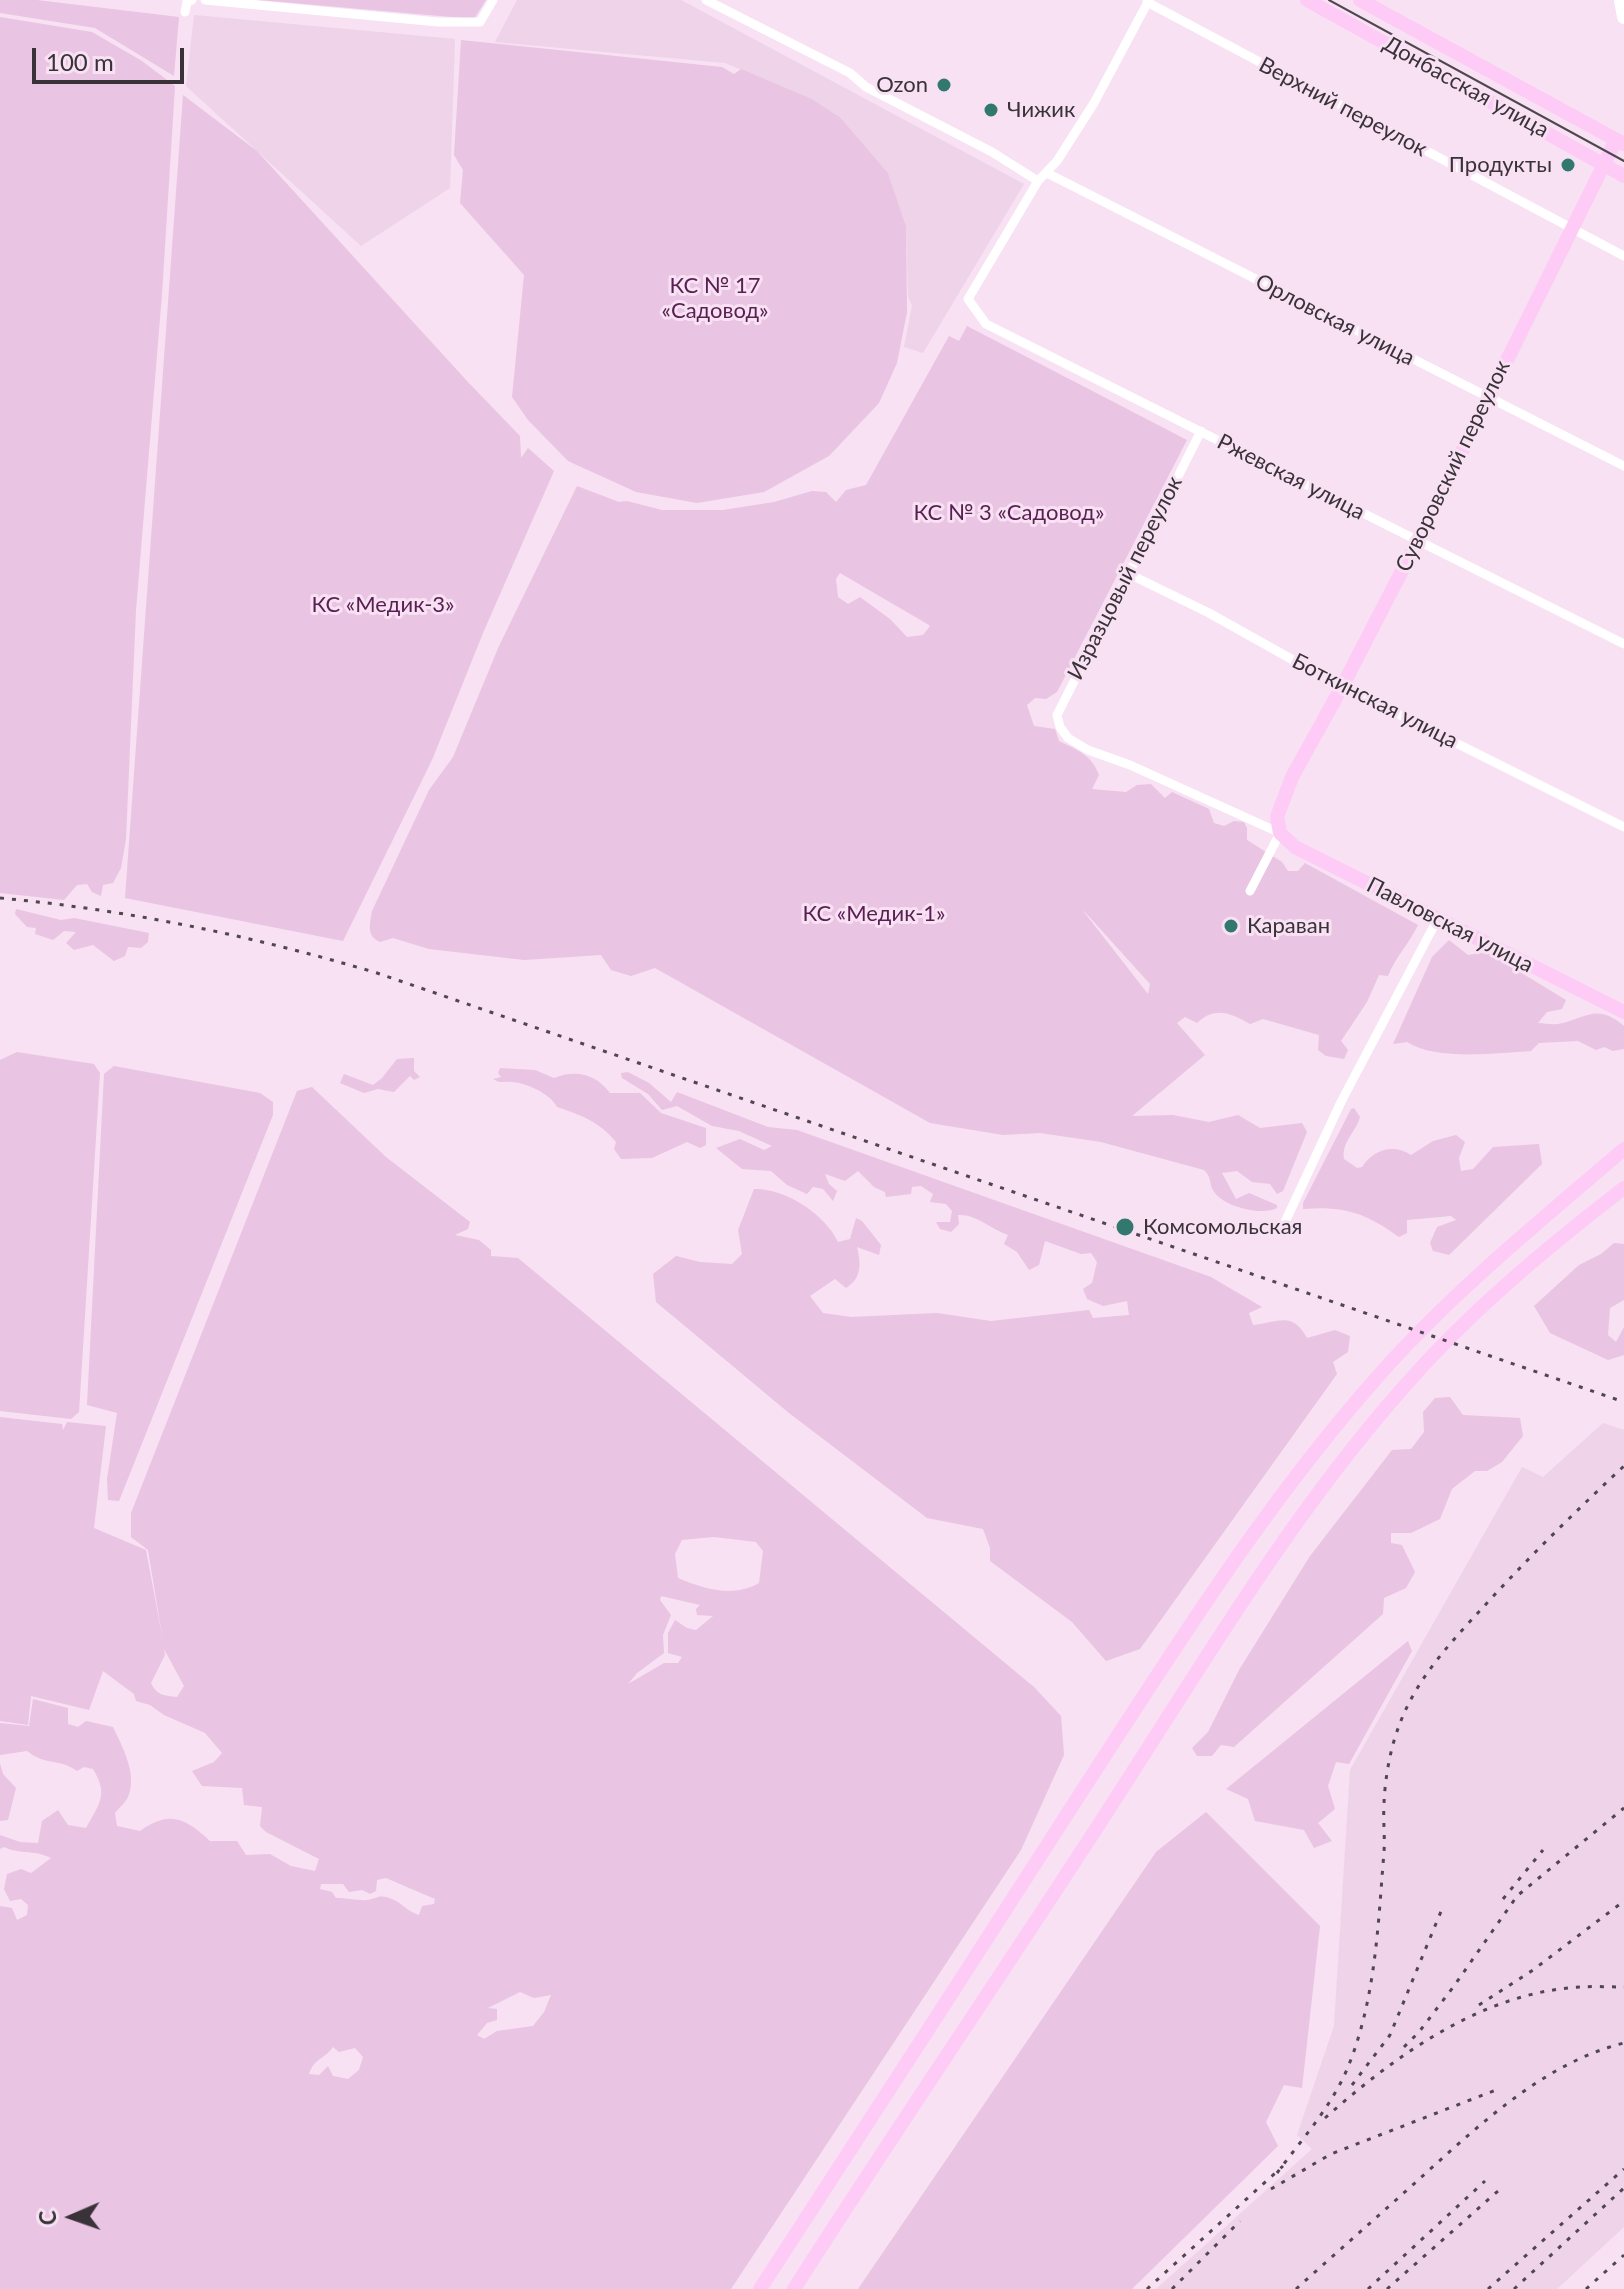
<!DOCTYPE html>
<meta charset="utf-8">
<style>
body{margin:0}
#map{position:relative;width:1624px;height:2289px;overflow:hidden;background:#f7e1f3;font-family:Lato,sans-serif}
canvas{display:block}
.north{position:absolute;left:32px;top:2177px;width:80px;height:80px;-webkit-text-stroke:6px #f7e1f3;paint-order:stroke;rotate:268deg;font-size:22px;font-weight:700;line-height:32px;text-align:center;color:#3a3239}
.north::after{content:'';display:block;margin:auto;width:28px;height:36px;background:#3a3239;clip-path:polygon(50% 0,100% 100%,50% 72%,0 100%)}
.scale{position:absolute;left:32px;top:48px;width:152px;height:36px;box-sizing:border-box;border:4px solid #3a3239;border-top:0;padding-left:10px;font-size:24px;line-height:28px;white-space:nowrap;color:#3a3239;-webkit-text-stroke:6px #f7e1f3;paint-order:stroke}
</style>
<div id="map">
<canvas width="1624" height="2289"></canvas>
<div class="north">С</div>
<div class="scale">100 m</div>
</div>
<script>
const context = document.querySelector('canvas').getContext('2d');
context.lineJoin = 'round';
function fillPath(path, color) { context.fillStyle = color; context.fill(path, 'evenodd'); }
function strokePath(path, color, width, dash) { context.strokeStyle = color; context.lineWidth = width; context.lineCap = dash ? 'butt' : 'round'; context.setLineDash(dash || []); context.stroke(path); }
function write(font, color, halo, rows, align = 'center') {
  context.font = font + ' Lato,sans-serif'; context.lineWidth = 6; context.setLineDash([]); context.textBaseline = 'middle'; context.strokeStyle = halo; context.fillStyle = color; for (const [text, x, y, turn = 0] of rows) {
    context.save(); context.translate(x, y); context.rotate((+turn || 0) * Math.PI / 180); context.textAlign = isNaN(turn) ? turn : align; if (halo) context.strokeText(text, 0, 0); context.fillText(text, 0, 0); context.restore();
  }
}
const built = new Path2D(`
 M 517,0 L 681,0 L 1024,184 L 923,353 L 904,347 L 912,306 L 908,296 L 906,226 L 888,173 L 841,118 L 812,99 L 725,63 L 495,42 Z
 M 194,15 L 455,39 L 450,188 L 361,246 L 186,86 Z
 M 1603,1423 L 1624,1430 L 1624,2227 L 1557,2289 L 1156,2289 L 1312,2149 L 1297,2135 L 1334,2026 L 1350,1770 L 1522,1467 L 1543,1477 Z`);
const green = new Path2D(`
 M 0,0 L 37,0 L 179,17 L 174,76 L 95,28 L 0,13 Z
 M 259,0 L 486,0 L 474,19 Z
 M 0,17 L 92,32 L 142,61 L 175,86 L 162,294 L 136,610 L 126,839 L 121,868 L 113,883 L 103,885 L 101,896 L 92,892 L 87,884 L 77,885 L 64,900 L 0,893 Z
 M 461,40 L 722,67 L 734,74 L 741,69 L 812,99 L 841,118 L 888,173 L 906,226 L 907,312 L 897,363 L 879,403 L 829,456 L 764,492 L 697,503 L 636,492 L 568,461 L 528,420 L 512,397 L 524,275 L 460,203 L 463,170 L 454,155 Z
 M 183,95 L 257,151 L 467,381 L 520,436 L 521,458 L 528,448 L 554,471 L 483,633 L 432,760 L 343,941 L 125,898 Z
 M 967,326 L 1187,440 L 1057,692 L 1046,699 L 1035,698 L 1027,705 L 1034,726 L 1055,729 L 1059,741 C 1077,750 1092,755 1099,775 L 1092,789 L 1126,792 L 1137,785 L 1151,784 L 1165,798 L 1172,792 L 1209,809 L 1214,823 L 1224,826 L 1234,821 L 1244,822 L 1247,828 L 1247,840 L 1282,862 L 1288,871 L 1298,871 L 1305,863 L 1418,925 C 1409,944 1396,956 1388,976 L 1379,975 L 1367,1002 L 1341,1041 L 1348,1050 L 1344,1059 L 1326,1056 L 1318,1050 L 1319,1035 L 1263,1019 L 1250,1024 C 1231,1013 1215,1006 1197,1023 L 1185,1017 L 1177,1023 L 1205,1055 L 1132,1116 L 1173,1115 L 1209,1122 L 1238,1115 L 1260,1128 L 1302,1123 L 1307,1132 L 1283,1191 L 1277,1194 L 1270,1184 L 1252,1182 L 1237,1171 L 1222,1173 L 1236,1199 L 1249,1193 L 1277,1205 L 1277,1208 C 1263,1216 1225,1207 1215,1193 C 1208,1185 1213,1178 1204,1170 L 1101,1142 L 1040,1133 L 1003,1135 L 930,1123 L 655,968 L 631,976 L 611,970 L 601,955 L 524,960 L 429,949 L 393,938 L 380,942 C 366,936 370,924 372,911 L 429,790 L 453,757 L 499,646 L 577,486 L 619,502 L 627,501 L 662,510 L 723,510 L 774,502 L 812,491 L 826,492 L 836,502 L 846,490 L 866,485 L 949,336 L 959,341 ZM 840,573 L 929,625 L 930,626 L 923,635 L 907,637 L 890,619 L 860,597 L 848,604 L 838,597 L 836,579 ZM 1084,911 L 1150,984 L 1148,994 L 1084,912 Z
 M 16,909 L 61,920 L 74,918 L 149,933 L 148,942 L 141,948 L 128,947 L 125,956 L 114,961 L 93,945 L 74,950 L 66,943 L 76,932 L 64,931 L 53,940 L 35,934 L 36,928 L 27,927 L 15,914 Z
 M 1449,940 L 1468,955 L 1487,952 L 1566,1000 L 1562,1009 L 1547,1012 L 1538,1023 C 1544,1023 1552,1025 1558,1024 C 1586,1019 1596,1002 1624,1026 L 1624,1049 L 1613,1051 L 1604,1047 L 1596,1050 L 1578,1041 L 1539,1043 L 1531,1051 C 1497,1053 1436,1061 1407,1042 L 1393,1044 L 1432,957 Z
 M 17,1052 L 94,1064 L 100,1073 L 79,1412 L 71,1419 L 0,1411 L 0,1060 Z
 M 414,1058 L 414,1071 L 420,1077 L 414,1080 L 410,1076 L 394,1092 L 378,1089 L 364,1093 L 340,1083 L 344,1074 L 373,1085 L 382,1078 L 397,1059 Z
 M 114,1066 L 260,1093 L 273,1102 L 273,1115 L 119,1501 L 108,1500 L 107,1479 L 117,1413 L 87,1405 L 104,1074 Z
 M 500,1068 L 535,1070 L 554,1078 C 576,1069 596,1074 610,1093 L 640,1093 L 661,1113 L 706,1128 L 706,1145 L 700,1148 L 687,1142 L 652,1158 L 621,1159 L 614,1149 L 616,1142 C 600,1122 581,1115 557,1107 C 551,1094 527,1083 512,1082 C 504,1081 501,1084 493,1079 L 501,1077 L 498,1073 Z
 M 628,1072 L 649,1083 L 671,1102 L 677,1092 L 768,1127 L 797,1130 L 1211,1277 L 1262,1307 L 1249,1313 L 1253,1325 C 1280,1322 1292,1311 1307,1338 L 1335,1330 L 1350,1336 L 1348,1352 L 1333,1362 L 1337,1374 L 1140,1649 L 1106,1661 L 1072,1622 L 990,1561 L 990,1548 L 983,1529 L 927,1518 L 789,1413 L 656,1302 L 653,1274 L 676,1256 L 700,1262 L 732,1264 L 742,1254 L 738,1230 L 754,1189 C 785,1188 825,1214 838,1242 L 850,1239 L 856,1218 L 862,1221 L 881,1245 L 879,1255 L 857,1247 C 861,1264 862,1278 846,1288 L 835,1279 L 810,1296 L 823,1313 L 851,1317 L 937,1313 L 991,1321 L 1089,1310 L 1093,1318 L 1129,1315 L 1127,1301 L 1103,1306 L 1087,1299 L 1083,1289 L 1092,1283 L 1097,1262 L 1091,1253 L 1081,1254 L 1045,1241 L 1039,1265 L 1029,1270 L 1017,1252 L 1004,1244 L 1008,1235 C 991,1229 976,1214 958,1215 L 959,1224 L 951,1232 L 940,1229 L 936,1222 L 950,1222 L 952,1211 L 946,1204 L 930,1202 L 933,1194 L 921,1186 L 912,1187 L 911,1194 L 886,1197 L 885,1192 L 874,1187 L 858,1171 L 845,1181 L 825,1174 L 829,1184 L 837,1191 L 833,1201 L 823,1189 L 813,1187 L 807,1194 L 787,1185 L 771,1171 L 742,1169 L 716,1148 L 740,1139 L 764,1150 L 772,1146 L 739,1131 L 712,1126 L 677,1106 L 662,1110 L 648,1094 L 622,1078 L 621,1073 Z
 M 312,1087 L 386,1157 L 470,1222 L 468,1229 L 455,1235 L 479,1240 L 491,1250 L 491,1256 L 518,1258 L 1034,1687 L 1061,1716 L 1064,1755 L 1021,1850 L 731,2289 L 0,2289 L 0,1906 L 12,1908 L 17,1920 L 27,1915 L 28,1905 L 21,1899 L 10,1901 L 4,1889 L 7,1874 L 21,1869 L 31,1873 L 51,1858 C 32,1849 21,1855 4,1847 L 0,1849 L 0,1835 L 20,1842 L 38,1843 L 42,1821 L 58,1810 L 68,1825 L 86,1828 C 99,1804 109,1795 93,1769 L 84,1767 L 77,1771 C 59,1758 46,1766 27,1751 L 0,1755 L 0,1723 L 29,1726 L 33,1699 L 68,1708 L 68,1724 L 78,1727 L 86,1721 L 113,1727 C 122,1746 138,1775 128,1797 C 125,1803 119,1808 115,1813 L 117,1826 L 140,1831 C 170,1810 185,1818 210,1841 L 237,1841 L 246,1855 L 270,1854 L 291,1866 L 315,1871 L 319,1859 L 266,1832 L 260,1826 L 262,1807 L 244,1805 L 242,1788 L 202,1786 L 192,1771 L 214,1762 L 222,1753 L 205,1733 L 164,1715 L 150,1705 L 136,1701 L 134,1694 L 103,1671 L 89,1710 L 31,1696 L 28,1725 L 0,1721 L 0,1417 L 62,1424 L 63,1430 L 67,1422 L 106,1426 L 94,1528 L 146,1550 L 163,1641 L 148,1550 L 131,1537 L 131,1513 L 297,1091 ZM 714,1537 L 756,1542 L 763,1551 L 759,1583 C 733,1598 704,1589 678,1578 L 675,1554 L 682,1540 ZM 661,1596 L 700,1605 L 696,1609 L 697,1615 L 713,1616 L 696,1630 L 687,1628 L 675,1620 L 668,1633 L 668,1653 L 682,1657 L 678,1663 L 664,1663 L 628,1684 L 637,1673 L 664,1653 L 663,1635 L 671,1615 L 660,1600 ZM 164,1649 L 184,1686 L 177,1697 C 165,1696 156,1695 151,1683 L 165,1655 ZM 386,1878 L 435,1899 L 434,1904 L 422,1906 L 419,1915 C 408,1912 402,1903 392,1899 C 378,1894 380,1898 367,1900 C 360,1901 346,1898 336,1898 L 332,1892 L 320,1889 L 321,1884 L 343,1884 L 349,1892 L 362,1890 L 370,1894 L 376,1891 L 377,1880 ZM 520,1992 L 534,1998 L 551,1995 L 544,2012 L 533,2026 L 497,2031 L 484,2039 L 477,2035 L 487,2023 L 497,2020 L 497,2009 L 488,2008 ZM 333,2047 L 339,2052 L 355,2048 L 363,2057 L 359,2070 L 348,2079 L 333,2076 L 328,2066 L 319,2075 L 309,2074 C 315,2057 324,2060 333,2047 Z
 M 1354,1108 L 1360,1117 C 1356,1132 1341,1142 1344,1159 L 1357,1168 L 1362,1167 C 1373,1150 1393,1143 1411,1155 L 1433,1141 L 1456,1135 L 1465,1142 L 1459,1158 L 1461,1171 L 1473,1169 L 1493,1147 L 1539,1144 L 1542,1164 L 1449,1255 L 1433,1251 L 1430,1243 L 1437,1227 L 1456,1220 L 1451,1216 L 1407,1220 L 1407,1233 L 1399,1237 C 1365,1213 1345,1206 1303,1209 L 1303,1203 L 1351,1109 Z
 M 1614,1243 L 1624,1244 L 1624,1300 L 1610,1308 L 1608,1335 L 1616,1342 L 1624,1327 L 1624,1355 L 1608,1360 L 1550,1333 L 1534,1306 L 1579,1265 L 1601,1254 Z
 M 1450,1397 L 1463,1415 L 1520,1418 L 1523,1436 L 1502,1462 L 1487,1471 L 1475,1471 L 1452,1489 L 1440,1519 L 1411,1533 L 1391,1533 L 1391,1543 L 1402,1545 L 1415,1572 L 1406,1588 L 1384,1598 L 1383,1614 L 1234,1747 L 1221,1745 L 1212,1756 L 1197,1756 L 1192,1748 L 1208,1732 L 1239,1670 L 1310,1556 L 1392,1450 L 1411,1449 L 1424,1432 L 1423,1412 L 1435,1398 Z
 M 1408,1641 L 1412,1651 L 1349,1764 L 1336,1762 L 1328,1786 L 1335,1809 L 1318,1823 L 1332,1841 L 1314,1848 L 1304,1830 L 1255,1821 L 1248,1799 L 1226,1789 Z
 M 0,1763 L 3,1774 L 16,1788 L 8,1820 L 0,1821 Z
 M 1206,1812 L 1320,1926 L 1302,2088 L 1284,2085 L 1266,2122 L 1278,2146 L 1132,2289 L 858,2289 L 1156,1852 Z`);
const street = new Path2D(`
 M 205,0 L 438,22 L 480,22 L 493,0
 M 706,0 L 850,73 L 866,87 L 992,152 L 1038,181
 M 1149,0 L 1094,103 L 1057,161 L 1038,181 L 968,299 L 986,324 L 1624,644
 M 1147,2 L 1624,256
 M 185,12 L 187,2 L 192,0
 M 1047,173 L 1624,466
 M 1201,431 L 1057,715 L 1060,727 L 1068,738 L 1088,750 L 1130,765 L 1280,833 L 1250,891
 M 1127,573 L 1209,613 L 1318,674 L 1624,827
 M 1285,1222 L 1341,1102 L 1438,918`);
const secondary = new Path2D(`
 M 1621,0 L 1624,17`);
const primary = new Path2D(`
 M 1307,0 L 1624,176
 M 1360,0 L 1624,144
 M 1616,140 L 1422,532 L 1343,685 L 1292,777 L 1277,817 L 1280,833 L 1295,847 L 1624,1012
 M 760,2289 C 868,2124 975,1957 1082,1791 C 1175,1648 1266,1502 1380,1374 C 1454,1291 1540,1221 1624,1149
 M 794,2289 C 893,2134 996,1983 1096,1829 C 1194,1679 1284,1523 1402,1389 C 1468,1313 1545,1249 1624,1188`);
const tram = new Path2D(`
 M 1329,0 L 1624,161`);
const rail = new Path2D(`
 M 0,898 C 129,910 253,936 377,973 L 1624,1402
 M 1503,1899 L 1543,1850
 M 1479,2005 L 1533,1970 L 1624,1901
 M 1404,2047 L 1419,2032 L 1454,1986 L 1517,1896 L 1624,1808
 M 1352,2085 L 1390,2035 L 1442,1909
 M 1325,2118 C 1396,2055 1483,1992 1581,1987 C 1595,1986 1610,1987 1624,1987
 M 1277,2173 C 1302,2139 1332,2106 1348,2067 C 1376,1998 1378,1924 1384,1852 C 1385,1836 1383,1820 1384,1803 C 1385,1779 1390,1749 1399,1726 C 1416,1678 1453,1640 1487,1603 C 1531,1555 1577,1510 1624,1466
 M 1271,2189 L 1331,2154 L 1501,2088
 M 1147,2289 L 1283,2166
 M 1172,2289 L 1240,2221
 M 1296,2289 C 1336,2253 1376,2218 1416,2182 C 1476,2128 1543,2063 1624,2043
 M 1368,2289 L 1485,2181
 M 1387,2289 L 1498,2191
 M 1488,2289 L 1624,2169
 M 1514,2289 L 1624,2188
 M 1586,2289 L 1624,2255`);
const markers = [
 [944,85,8,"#33786e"],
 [991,110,8,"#33786e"],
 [1568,165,8,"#33786e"],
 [1231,926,8,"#33786e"],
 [1125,1227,10,"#33786e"]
];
const poiNames = [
 ["Ozon",928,85,"right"],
 ["Чижик",1007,110],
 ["Продукты",1552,165,"right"],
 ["Караван",1247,926],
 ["Комсомольская",1143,1227]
];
const streetNames = [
 ["Донбасская улица",1466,87,29],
 ["Верхний переулок",1343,107,28],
 ["Орловская улица",1335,320,27],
 ["Суворовский переулок",1453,466,-64],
 ["Ржевская улица",1291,477,27],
 ["Изразцовый переулок",1125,578,-63],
 ["Боткинская улица",1375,701,27],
 ["Павловская улица",1450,925,27]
];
const parkNames = [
 ["КС № 17",715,286],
 ["«Садовод»",715,311],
 ["КС № 3 «Садовод»",1009,513],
 ["КС «Медик-3»",383,605],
 ["КС «Медик-1»",874,914]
];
fillPath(built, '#eed3e9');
fillPath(green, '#e9c4e3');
strokePath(street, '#fff', 9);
strokePath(secondary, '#fff', 14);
strokePath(primary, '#fecbf6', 14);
strokePath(tram, '#50464f', 2);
strokePath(rail, '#50464f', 3, [4, 8]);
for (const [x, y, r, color] of markers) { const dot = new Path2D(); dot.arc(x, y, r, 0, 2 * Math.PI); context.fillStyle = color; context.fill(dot); strokePath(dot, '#f7e1f3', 3); }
write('22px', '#3a3239', '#f7e1f3', poiNames, 'left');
write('22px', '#3a3239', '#f7e1f3', streetNames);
write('22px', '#581f52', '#f7e1f3', parkNames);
</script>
